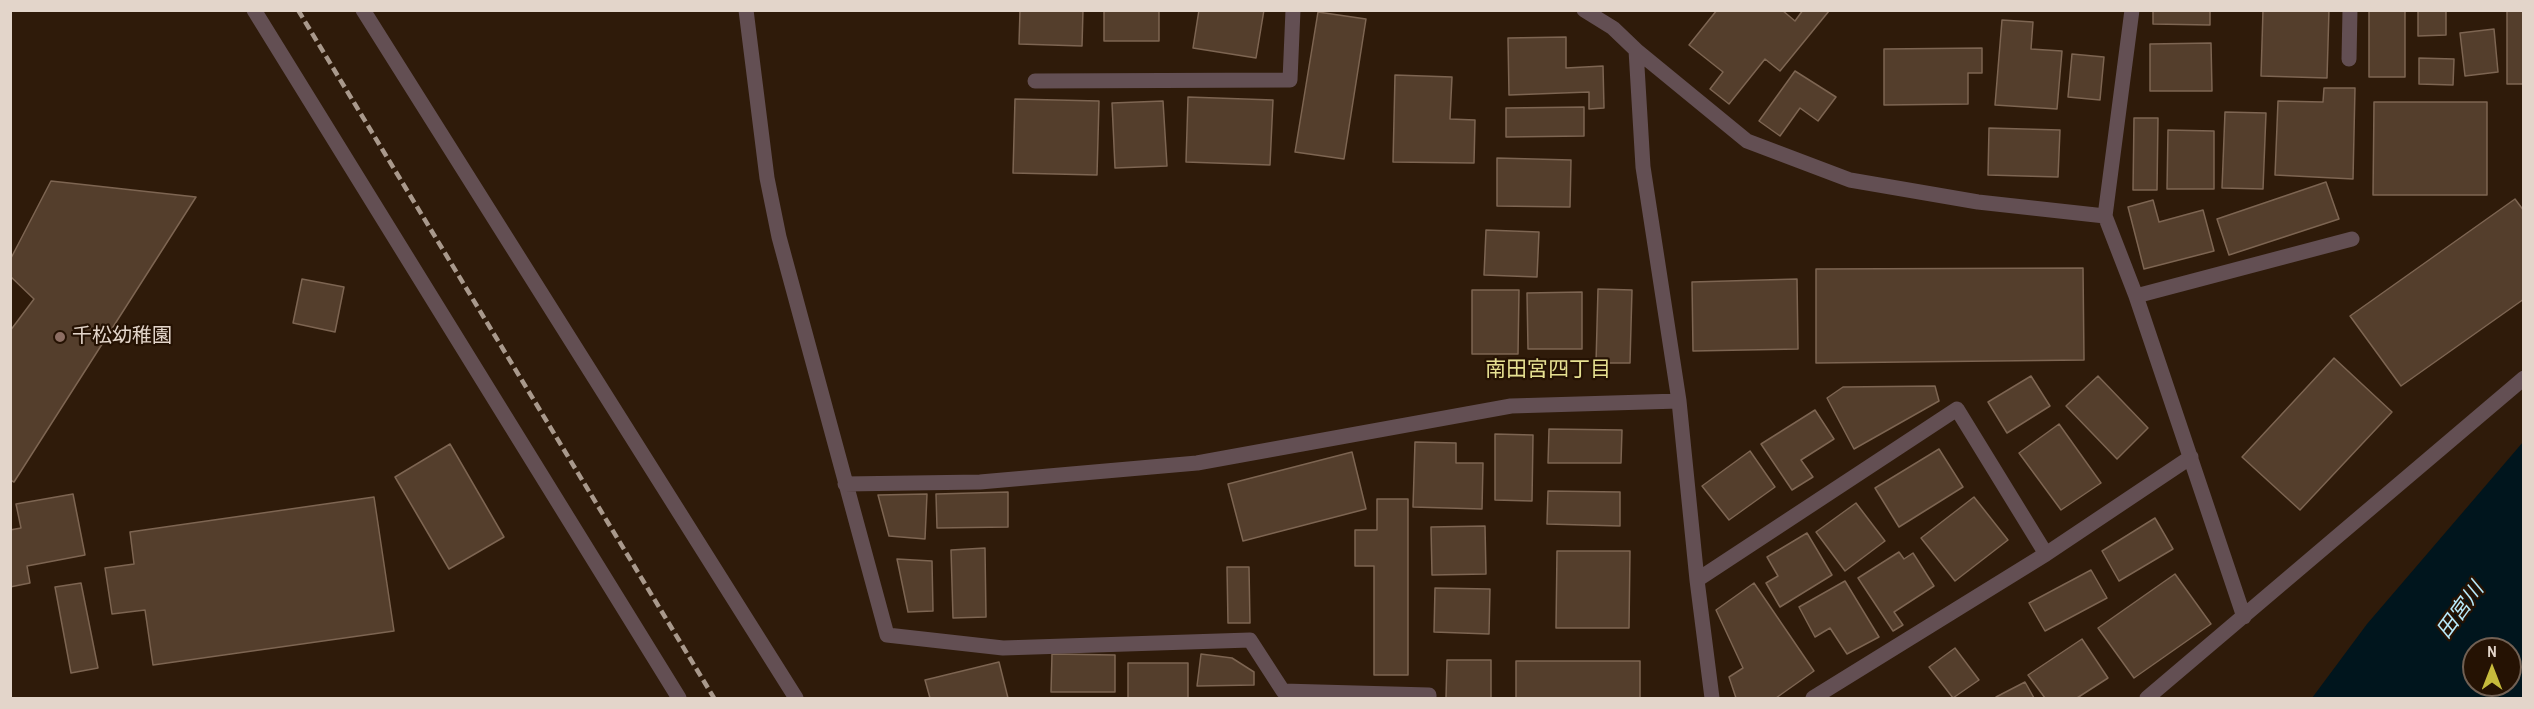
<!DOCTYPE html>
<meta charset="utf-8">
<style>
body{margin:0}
#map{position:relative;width:2534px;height:709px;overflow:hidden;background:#2f1b0a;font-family:"Archivo Narrow",sans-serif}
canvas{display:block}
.frame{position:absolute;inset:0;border:12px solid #e3d5ca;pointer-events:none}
.north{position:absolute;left:2462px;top:637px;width:60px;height:60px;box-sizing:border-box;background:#251203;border:2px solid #716053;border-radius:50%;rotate:0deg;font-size:16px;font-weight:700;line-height:24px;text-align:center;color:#e3d5ca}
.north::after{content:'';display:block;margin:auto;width:21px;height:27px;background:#c7bb3c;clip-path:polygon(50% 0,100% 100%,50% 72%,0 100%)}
</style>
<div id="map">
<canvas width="2534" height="709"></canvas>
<div class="frame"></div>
<div class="north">N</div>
</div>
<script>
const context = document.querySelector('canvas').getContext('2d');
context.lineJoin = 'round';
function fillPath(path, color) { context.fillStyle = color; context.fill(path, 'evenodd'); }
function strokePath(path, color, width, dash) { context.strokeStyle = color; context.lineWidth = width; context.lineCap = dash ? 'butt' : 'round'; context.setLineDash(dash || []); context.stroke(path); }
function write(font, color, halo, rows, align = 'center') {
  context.font = font + ' "Archivo Narrow","Noto Sans JP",sans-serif'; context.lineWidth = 4.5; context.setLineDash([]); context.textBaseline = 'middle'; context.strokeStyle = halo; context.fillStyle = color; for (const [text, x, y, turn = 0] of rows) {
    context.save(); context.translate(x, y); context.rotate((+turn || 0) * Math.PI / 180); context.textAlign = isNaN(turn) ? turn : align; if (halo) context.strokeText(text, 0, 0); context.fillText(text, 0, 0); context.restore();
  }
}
const water = new Path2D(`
 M 2523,442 L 2523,698 L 2312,698 L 2367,624 ZM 2474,649 L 2510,649 L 2510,685 L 2474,685 Z`);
const building = new Path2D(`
 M 1020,10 L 1083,10 L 1082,46 L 1019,44 Z
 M 1104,10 L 1159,10 L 1159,41 L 1104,41 Z
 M 1199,10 L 1264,10 L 1256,58 L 1193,48 Z
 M 1717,10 L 1782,10 L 1795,21 L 1803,10 L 1829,11 L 1780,71 L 1765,59 L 1729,104 L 1710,89 L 1723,72 L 1689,45 Z
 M 2153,10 L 2210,10 L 2210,25 L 2153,24 Z
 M 2263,10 L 2329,10 L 2327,78 L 2261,76 Z
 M 2369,10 L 2405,10 L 2405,77 L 2369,77 Z
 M 2418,10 L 2446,10 L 2446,35 L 2418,36 Z
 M 2507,10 L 2524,10 L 2524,84 L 2507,84 Z
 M 1318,12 L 1366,19 L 1344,159 L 1295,152 Z
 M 2002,20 L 2033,22 L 2031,49 L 2062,51 L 2057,109 L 1995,105 Z
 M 2494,29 L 2498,72 L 2465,76 L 2460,33 Z
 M 1566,37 L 1566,68 L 1603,66 L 1604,108 L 1589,109 L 1589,92 L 1509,95 L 1508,38 Z
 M 2211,43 L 2212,91 L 2150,91 L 2150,44 Z
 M 1982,48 L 1982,73 L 1968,73 L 1968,104 L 1884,105 L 1884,49 Z
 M 2072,54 L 2104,57 L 2100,100 L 2068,97 Z
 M 2419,58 L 2454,59 L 2453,85 L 2419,84 Z
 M 1795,71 L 1836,97 L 1818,121 L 1800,108 L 1780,136 L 1759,121 Z
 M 1395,75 L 1452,77 L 1450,119 L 1475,120 L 1474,163 L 1393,162 Z
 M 2324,88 L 2355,88 L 2353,179 L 2275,175 L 2278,101 L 2323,102 Z
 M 1188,97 L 1273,100 L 1270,165 L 1186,162 Z
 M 1015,99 L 1099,101 L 1097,175 L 1013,173 Z
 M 1163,101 L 1167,166 L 1115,168 L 1112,103 Z
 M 2374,102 L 2487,102 L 2487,195 L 2373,195 Z
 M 1584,107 L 1584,136 L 1506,137 L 1506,108 Z
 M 2225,112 L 2266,113 L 2263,189 L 2222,188 Z
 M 2134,118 L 2158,118 L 2157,190 L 2133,190 Z
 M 1989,128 L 2060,130 L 2058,177 L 1988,175 Z
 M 2168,130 L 2214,131 L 2214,189 L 2167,189 Z
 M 1497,158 L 1571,160 L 1570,207 L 1497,206 Z
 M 51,181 L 196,197 L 14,482 L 10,480 L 10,331 L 34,299 L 10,276 L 10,260 Z
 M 2326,182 L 2339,219 L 2229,255 L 2217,219 Z
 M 2515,199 L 2524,211 L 2524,299 L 2401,386 L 2350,316 Z
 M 2153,200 L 2159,222 L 2203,210 L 2214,251 L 2144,269 L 2128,207 Z
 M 1486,230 L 1539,232 L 1537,277 L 1484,275 Z
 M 2083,268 L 2084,360 L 1816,363 L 1816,269 Z
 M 302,279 L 344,287 L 335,332 L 293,323 Z
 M 1797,279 L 1798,349 L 1693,351 L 1692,282 Z
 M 1598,289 L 1632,290 L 1630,363 L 1596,363 Z
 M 1472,290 L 1519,290 L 1518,354 L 1472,354 Z
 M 1582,292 L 1582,349 L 1528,349 L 1527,293 Z
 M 2334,358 L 2392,412 L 2300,510 L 2242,457 Z
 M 2031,376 L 2050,406 L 2007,433 L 1988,402 Z
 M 2098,376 L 2148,428 L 2117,459 L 2066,406 Z
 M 1935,386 L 1939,401 L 1854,449 L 1827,398 L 1843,387 Z
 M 1815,410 L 1834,439 L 1801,460 L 1813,477 L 1792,490 L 1761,444 Z
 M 2059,424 L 2101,483 L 2061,510 L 2019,453 Z
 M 1549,429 L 1622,430 L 1621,463 L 1548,463 Z
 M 1495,434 L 1533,435 L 1532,501 L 1495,500 Z
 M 1415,442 L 1456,443 L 1456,463 L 1483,463 L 1482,509 L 1413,507 Z
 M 450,444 L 504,537 L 449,569 L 395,477 Z
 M 1939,449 L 1963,487 L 1899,527 L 1875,488 Z
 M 1750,451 L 1775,487 L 1729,520 L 1702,486 Z
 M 1352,452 L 1366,509 L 1243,541 L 1228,484 Z
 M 1548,491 L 1620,492 L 1620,526 L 1547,524 Z
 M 1008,492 L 1008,527 L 937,528 L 936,494 Z
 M 73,494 L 85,555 L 27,566 L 30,583 L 10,587 L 10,530 L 21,528 L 16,504 Z
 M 927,494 L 925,539 L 889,536 L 878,495 Z
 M 374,497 L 394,631 L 153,665 L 145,610 L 112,614 L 105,568 L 134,564 L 130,532 Z
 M 1974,497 L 2008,540 L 1955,581 L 1921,538 Z
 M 1377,499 L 1408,499 L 1408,675 L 1374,675 L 1374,566 L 1355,566 L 1355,530 L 1377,530 Z
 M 1856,503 L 1885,541 L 1845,571 L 1816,532 Z
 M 2155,518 L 2173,549 L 2119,581 L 2102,551 Z
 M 1485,526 L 1486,574 L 1432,575 L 1431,527 Z
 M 1807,533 L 1832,575 L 1780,607 L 1766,583 L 1778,576 L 1767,557 Z
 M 985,548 L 986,617 L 953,618 L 951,550 Z
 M 1557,551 L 1630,551 L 1629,628 L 1556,628 Z
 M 1899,552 L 1904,559 L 1913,553 L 1934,586 L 1894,612 L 1903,625 L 1893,631 L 1858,578 Z
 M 897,559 L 932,561 L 933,611 L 908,612 Z
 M 1227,567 L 1249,567 L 1250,623 L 1228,623 Z
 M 2091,570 L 2107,598 L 2045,631 L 2029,603 Z
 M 2175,574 L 2211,624 L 2134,678 L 2098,628 Z
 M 1845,581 L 1879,637 L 1847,654 L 1830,628 L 1815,637 L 1799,607 Z
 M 81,583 L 98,668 L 71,673 L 55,587 Z
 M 1754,583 L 1814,671 L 1776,698 L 1736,698 L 1729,677 L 1743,668 L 1716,610 Z
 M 1435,588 L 1490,589 L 1489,634 L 1434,632 Z
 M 2082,639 L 2108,678 L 2077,698 L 2045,698 L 2028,675 Z
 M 1955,648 L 1979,680 L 1953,698 L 1929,667 Z
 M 1052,654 L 1115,655 L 1115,692 L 1051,692 Z
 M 1201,654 L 1232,658 L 1254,672 L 1254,685 L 1197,686 Z
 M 1447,660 L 1491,660 L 1491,698 L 1446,698 Z
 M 1516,661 L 1640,661 L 1640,698 L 1516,698 Z
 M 999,662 L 1008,698 L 930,698 L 925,680 Z
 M 1128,663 L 1188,663 L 1188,698 L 1128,698 Z
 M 2025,682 L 2034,698 L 1997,698 L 1996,697 Z`);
const minor = new Path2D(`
 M 254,10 L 679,698
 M 363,10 L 796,698
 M 746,10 L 767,178 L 779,237 L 887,635 L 1003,648 L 1250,640 L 1283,691 L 1429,695 L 1429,698
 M 1584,10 L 1613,28 L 1636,50
 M 2132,10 L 2105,216 L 2136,296 L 2244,617
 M 2349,59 L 2350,10
 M 1035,81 L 1290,80 L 1293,10
 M 2136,296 L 2352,239
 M 845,484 L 980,482 L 1197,463 L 1511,406 L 1679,401
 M 1697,580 L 1957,409 L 2046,554 L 2191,457
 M 1712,698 L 1697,580 L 1679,401 L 1643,167 L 1636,50 L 1747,141 L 1850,180 L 1978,202 L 2105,216
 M 1813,698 L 2046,554
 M 2147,698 L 2524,378`);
const rail = new Path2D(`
 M 298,10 L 714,698`);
const markers = [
 [60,337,6,"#8d6e63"]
];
const poiNames = [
 ["千松幼稚園",72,337]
];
const neighbourhoodNames = [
 ["南田宮四丁目",1548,370]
];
const waterNames = [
 ["田宮川",2461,611,-54]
];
fillPath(water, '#00151d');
fillPath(building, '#543e2c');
strokePath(building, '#7d6552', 1.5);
strokePath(minor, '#634f53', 15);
strokePath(rail, '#a9998c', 4.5, [9, 4.5]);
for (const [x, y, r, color] of markers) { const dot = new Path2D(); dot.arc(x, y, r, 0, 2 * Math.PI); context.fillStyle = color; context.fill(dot); strokePath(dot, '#251203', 2); }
write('20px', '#e3d5ca', '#251203', poiNames, 'left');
write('21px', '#e6e091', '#251203', neighbourhoodNames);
write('italic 21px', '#b8eafb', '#251203', waterNames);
</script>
